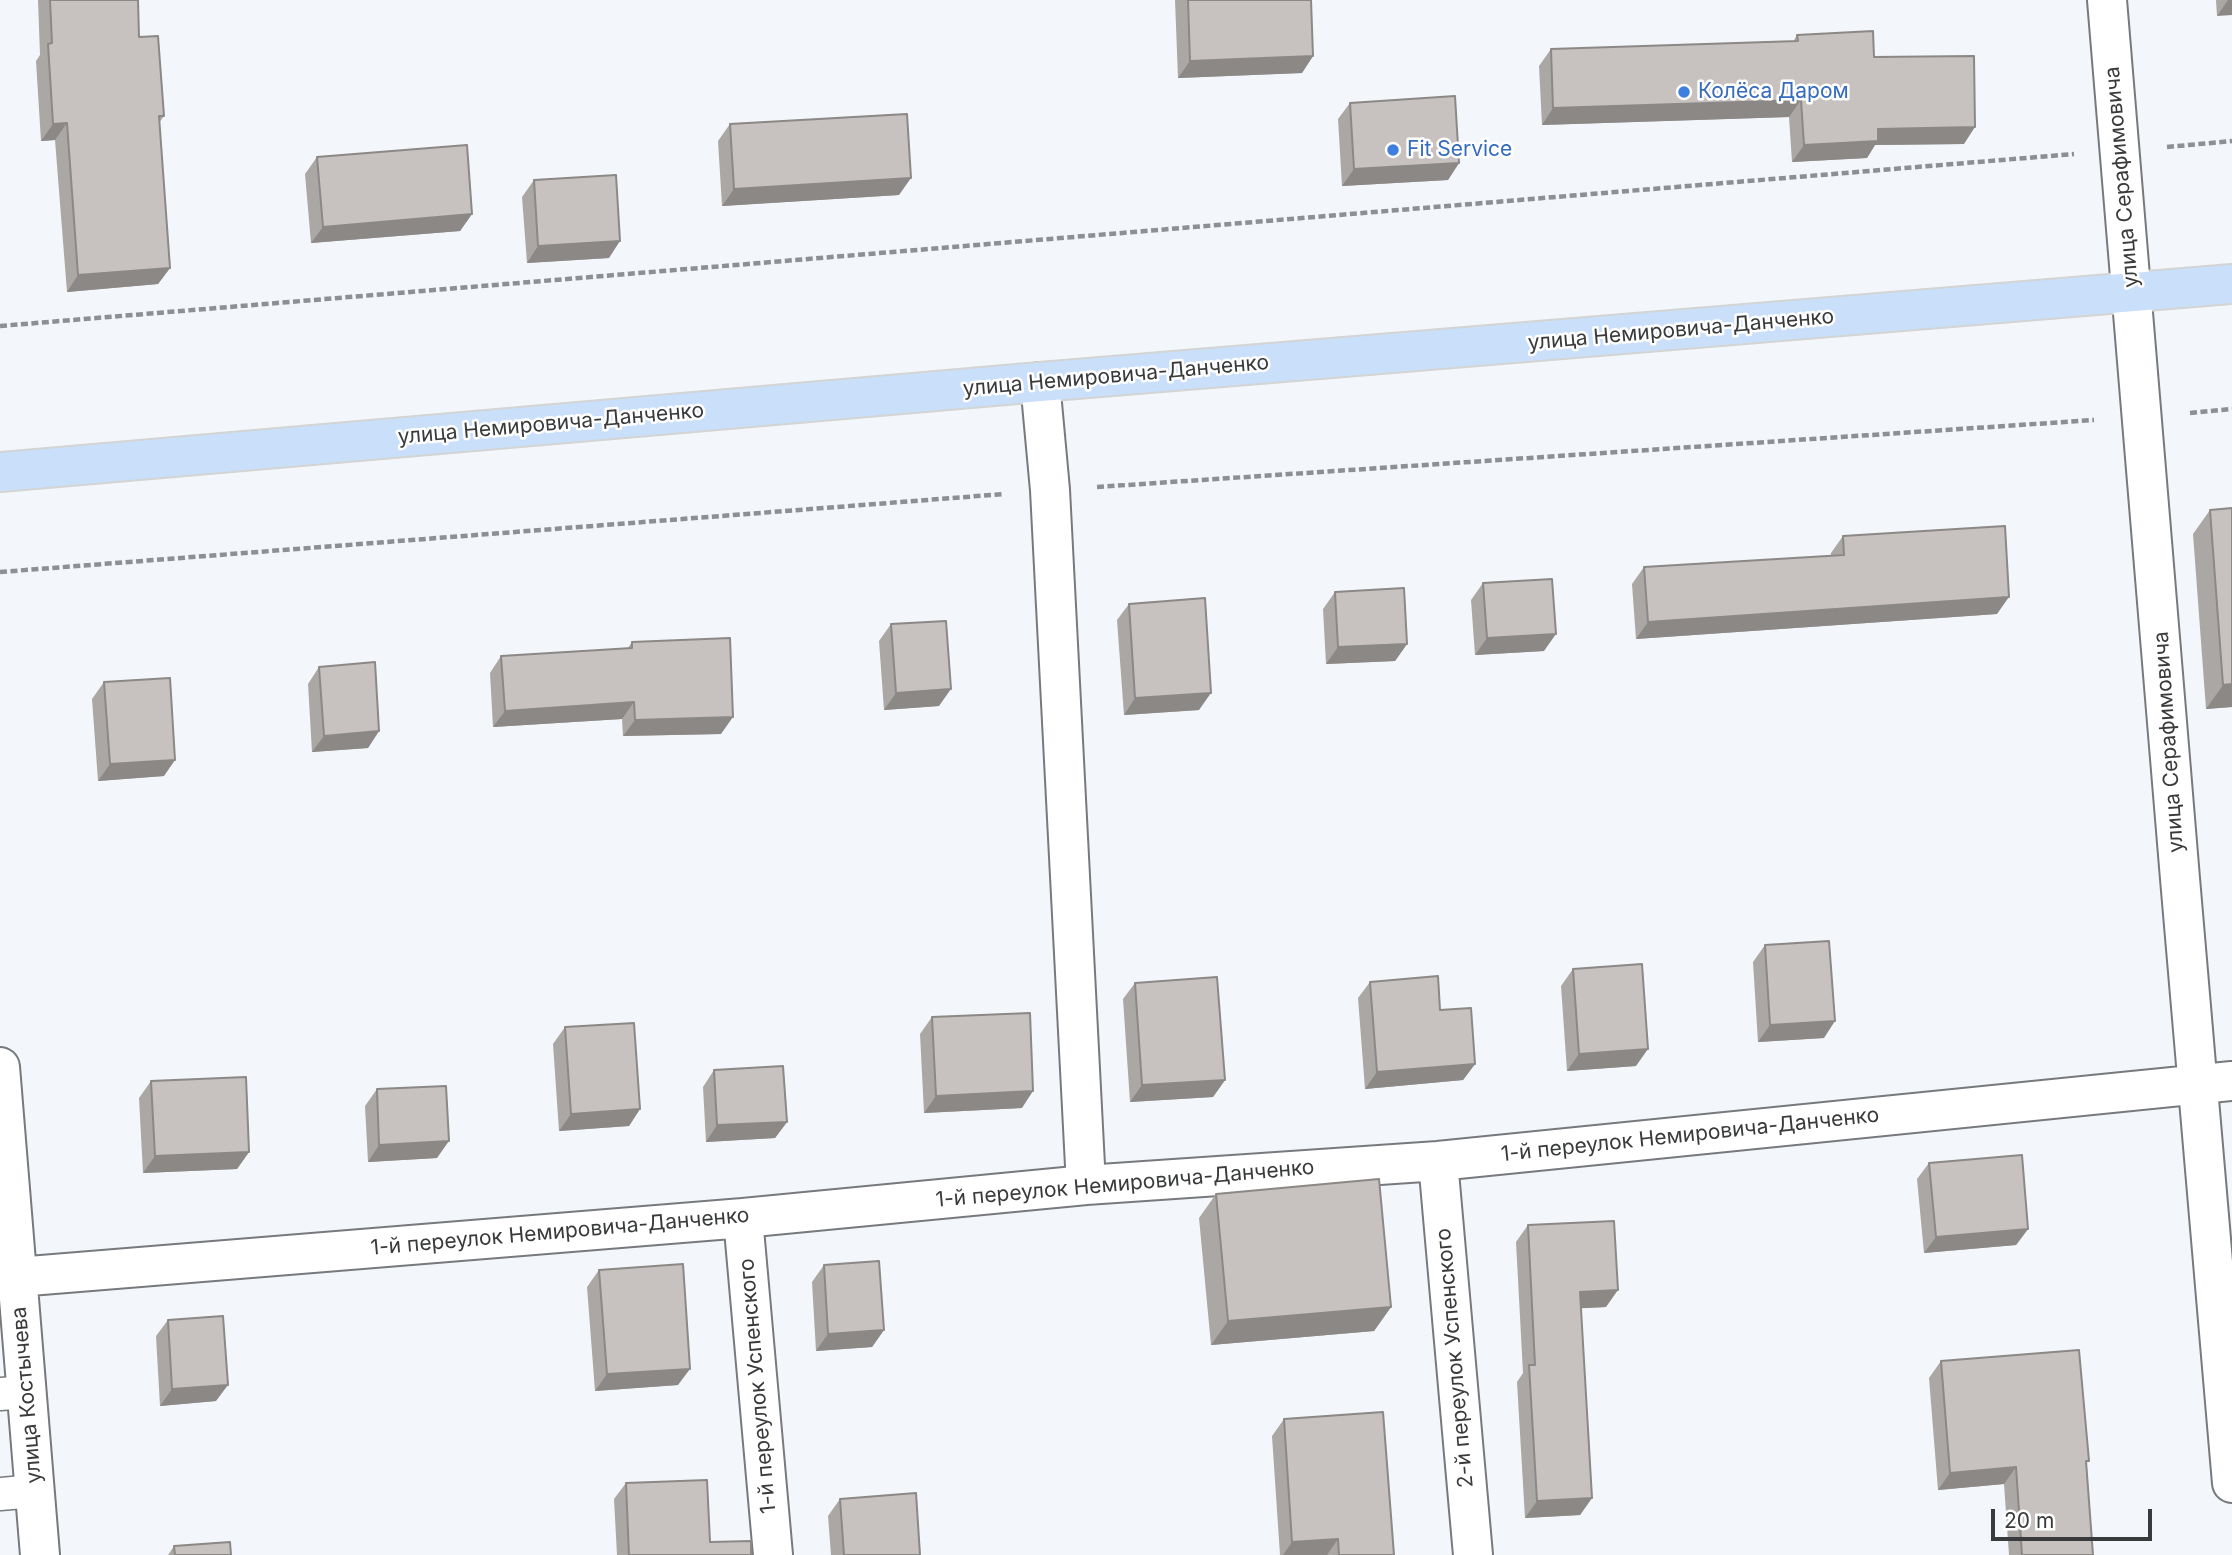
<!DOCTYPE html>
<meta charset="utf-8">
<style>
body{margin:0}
#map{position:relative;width:2232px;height:1555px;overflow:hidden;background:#f3f6fa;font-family:Inter,sans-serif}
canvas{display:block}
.scale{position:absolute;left:1991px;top:1509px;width:161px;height:32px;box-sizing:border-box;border:4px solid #393a3b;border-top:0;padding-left:9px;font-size:21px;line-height:24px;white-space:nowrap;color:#393a3b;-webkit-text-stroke:5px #fff;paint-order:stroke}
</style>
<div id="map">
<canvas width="2232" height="1555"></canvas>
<div class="scale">20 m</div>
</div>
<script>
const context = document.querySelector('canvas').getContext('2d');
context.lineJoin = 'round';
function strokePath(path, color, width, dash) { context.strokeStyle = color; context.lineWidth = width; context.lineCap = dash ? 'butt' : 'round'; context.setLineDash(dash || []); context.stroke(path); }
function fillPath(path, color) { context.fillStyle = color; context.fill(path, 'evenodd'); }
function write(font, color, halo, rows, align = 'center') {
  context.font = font + ' Inter,sans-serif'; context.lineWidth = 5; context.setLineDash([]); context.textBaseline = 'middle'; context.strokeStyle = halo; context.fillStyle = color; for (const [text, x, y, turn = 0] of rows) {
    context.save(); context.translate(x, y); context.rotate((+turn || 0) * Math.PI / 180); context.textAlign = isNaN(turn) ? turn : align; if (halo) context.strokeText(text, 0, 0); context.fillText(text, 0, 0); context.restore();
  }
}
const path = new Path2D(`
 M 2167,147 L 2232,141
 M 0,326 L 2074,154
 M 2190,413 L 2232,409
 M 1097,487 L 2094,420
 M 0,572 L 1004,494`);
const lane = new Path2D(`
 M 0,1394 L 27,1392
 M 0,1494 L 35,1491`);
const street = new Path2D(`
 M 2107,0 C 2150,494 2187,989 2232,1483
 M 1040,382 L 1050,490 L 1086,1185
 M 0,1067 L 40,1555
 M 1438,1161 L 1473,1555
 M 743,1218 L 773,1555
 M 17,1277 L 743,1218 L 1086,1185 L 1438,1161 L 2232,1081`);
const primary = new Path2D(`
 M 0,472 L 1040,382 L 2232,284`);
const wall = new Path2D(`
 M 38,0 L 138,0 L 139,37 L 164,116 L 159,123 L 170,268 L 158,284 L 67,292 L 55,140 L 41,141 L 36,61 L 40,55 Z
 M 1175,0 L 1311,0 L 1313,56 L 1302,73 L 1178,78 Z
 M 2216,0 L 2232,0 L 2217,16 Z
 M 1797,35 L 1874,57 L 1964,144 L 1875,145 L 1867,158 L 1792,162 L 1789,117 L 1542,125 L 1539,66 L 1551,49 L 1793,42 Z
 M 1350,103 L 1459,163 L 1448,180 L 1342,186 L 1338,119 Z
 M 730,124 L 899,195 L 722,206 L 718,141 Z
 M 317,157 L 472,214 L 460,231 L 311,243 L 305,174 Z
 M 534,180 L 609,258 L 527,263 L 522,197 Z
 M 2232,508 L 2232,707 L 2206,709 L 2193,534 L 2210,510 Z
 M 1843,536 L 1997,614 L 1636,639 L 1632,584 L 1644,567 L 1831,556 L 1831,553 Z
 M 1483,583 L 1544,651 L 1475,655 L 1471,600 Z
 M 1335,592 L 1407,644 L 1395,661 L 1326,664 L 1323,609 Z
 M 1129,604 L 1199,710 L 1124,715 L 1117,620 Z
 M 891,624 L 939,706 L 884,710 L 879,641 Z
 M 632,642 L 721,734 L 623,736 L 622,719 L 493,727 L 490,673 L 501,656 L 628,648 Z
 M 319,667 L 379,731 L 368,748 L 312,752 L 308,684 Z
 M 104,682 L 164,776 L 98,781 L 92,699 Z
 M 1765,945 L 1824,1038 L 1758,1042 L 1753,962 Z
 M 1573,969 L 1636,1066 L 1567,1071 L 1561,986 Z
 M 1370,982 L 1440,1010 L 1475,1064 L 1463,1080 L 1365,1089 L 1358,998 Z
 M 1135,983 L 1225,1080 L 1213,1097 L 1130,1102 L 1123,999 Z
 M 932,1017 L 1022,1108 L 924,1113 L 920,1034 Z
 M 565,1027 L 640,1109 L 629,1126 L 559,1131 L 553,1044 Z
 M 714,1070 L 787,1122 L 775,1138 L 706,1142 L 703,1087 Z
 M 151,1081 L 249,1152 L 237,1169 L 143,1173 L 139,1098 Z
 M 377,1089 L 437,1158 L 368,1162 L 365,1106 Z
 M 1929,1163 L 2028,1229 L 2016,1245 L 1924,1253 L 1917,1179 Z
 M 1216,1194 L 1391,1307 L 1374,1331 L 1211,1345 L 1199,1218 Z
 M 1528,1225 L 1606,1307 L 1581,1308 L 1592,1498 L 1580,1515 L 1525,1518 L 1517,1382 L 1523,1373 L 1516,1242 Z
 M 824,1265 L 884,1330 L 872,1347 L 816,1351 L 812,1282 Z
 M 599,1270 L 678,1385 L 595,1391 L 587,1287 Z
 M 168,1320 L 216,1401 L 160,1406 L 156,1336 Z
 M 1941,1361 L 2086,1465 L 2093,1555 L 2009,1555 L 2004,1484 L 1938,1490 L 1929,1378 Z
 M 1284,1419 L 1394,1555 L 1280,1555 L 1272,1436 Z
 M 626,1483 L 710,1542 L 751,1555 L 617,1555 L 614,1499 Z
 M 840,1499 L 920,1555 L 831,1555 L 828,1516 Z
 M 174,1546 L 231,1555 L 168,1555 Z`);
const shadedWall = new Path2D(`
 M 2228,0 L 2232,0 L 2232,15 L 2217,16 Z
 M 1313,56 L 1302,73 L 1178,78 L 1190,61 Z
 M 1801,100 L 1789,117 L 1542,125 L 1553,108 Z
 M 67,123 L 55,140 L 41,141 L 53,124 Z
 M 1975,127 L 1964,144 L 1875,145 L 1867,158 L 1792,162 L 1804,145 L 1878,129 Z
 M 1459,163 L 1448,180 L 1342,186 L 1354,169 Z
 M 911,178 L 899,195 L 722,206 L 734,189 Z
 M 472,214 L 460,231 L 311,243 L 323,227 Z
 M 620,241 L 609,258 L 527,263 L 538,246 Z
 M 170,268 L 158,284 L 67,292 L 78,275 Z
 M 2009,597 L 1997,614 L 1636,639 L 1648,622 Z
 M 1556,634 L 1544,651 L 1475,655 L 1487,638 Z
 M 1407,644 L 1395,661 L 1326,664 L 1338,647 Z
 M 2232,684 L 2232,707 L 2206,709 L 2223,685 Z
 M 951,689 L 939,706 L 884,710 L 896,693 Z
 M 1211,693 L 1199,710 L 1124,715 L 1135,698 Z
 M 634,702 L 622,719 L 493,727 L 505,711 Z
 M 733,717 L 721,734 L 623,736 L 635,720 Z
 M 379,731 L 368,748 L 312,752 L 324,736 Z
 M 175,760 L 164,776 L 98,781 L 110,764 Z
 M 1835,1021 L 1824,1038 L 1758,1042 L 1770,1025 Z
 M 1648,1049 L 1636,1066 L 1567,1071 L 1579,1054 Z
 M 1475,1064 L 1463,1080 L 1365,1089 L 1377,1072 Z
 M 1225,1080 L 1213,1097 L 1130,1102 L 1142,1085 Z
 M 1033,1091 L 1022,1108 L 924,1113 L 936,1096 Z
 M 640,1109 L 629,1126 L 559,1131 L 571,1114 Z
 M 787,1122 L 775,1138 L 706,1142 L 717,1125 Z
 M 449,1141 L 437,1158 L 368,1162 L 379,1145 Z
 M 249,1152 L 237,1169 L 143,1173 L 155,1156 Z
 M 2028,1229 L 2016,1245 L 1924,1253 L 1936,1237 Z
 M 1618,1290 L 1606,1307 L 1568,1309 L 1580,1292 Z
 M 1391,1307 L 1374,1331 L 1211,1345 L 1228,1321 Z
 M 884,1330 L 872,1347 L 816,1351 L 828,1334 Z
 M 690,1369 L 678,1385 L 595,1391 L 607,1374 Z
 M 228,1385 L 216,1401 L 160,1406 L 172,1389 Z
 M 2016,1467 L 2004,1484 L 1938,1490 L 1950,1473 Z
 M 1592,1498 L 1580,1515 L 1525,1518 L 1537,1501 Z
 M 1338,1539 L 1327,1555 L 1283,1555 L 1292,1542 Z`);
const building = new Path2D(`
 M 50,0 L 138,0 L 139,37 L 158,36 L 164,116 L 159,116 L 170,268 L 78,275 L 67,123 L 53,124 L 48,44 L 52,43 Z
 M 1188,0 L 1311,0 L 1313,56 L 1190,61 Z
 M 1873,31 L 1874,57 L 1974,56 L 1975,127 L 1878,129 L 1878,141 L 1804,145 L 1801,100 L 1553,108 L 1551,49 L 1798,41 L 1797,35 Z
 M 1455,96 L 1459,163 L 1354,169 L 1350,103 Z
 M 907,114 L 911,178 L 734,189 L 730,124 Z
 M 467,145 L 472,214 L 323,227 L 317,157 Z
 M 616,175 L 620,241 L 538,246 L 534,180 Z
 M 2232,508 L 2232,684 L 2223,685 L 2210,510 Z
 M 2005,526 L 2009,597 L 1648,622 L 1644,567 L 1844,555 L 1843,536 Z
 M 1552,579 L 1556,634 L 1487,638 L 1483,583 Z
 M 1404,588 L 1407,644 L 1338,647 L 1335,592 Z
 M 1205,598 L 1211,693 L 1135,698 L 1129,604 Z
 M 946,621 L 951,689 L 896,693 L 891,624 Z
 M 730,638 L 733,717 L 635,720 L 634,702 L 505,711 L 501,656 L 632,648 L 632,642 Z
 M 375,662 L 379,731 L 324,736 L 319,667 Z
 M 170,678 L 175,760 L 110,764 L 104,682 Z
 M 1829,941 L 1835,1021 L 1770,1025 L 1765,945 Z
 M 1642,964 L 1648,1049 L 1579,1054 L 1573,969 Z
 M 1438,976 L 1440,1010 L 1471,1008 L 1475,1064 L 1377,1072 L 1370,982 Z
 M 1217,977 L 1225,1080 L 1142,1085 L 1135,983 Z
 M 1030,1013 L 1033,1091 L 936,1096 L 932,1017 Z
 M 634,1023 L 640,1109 L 571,1114 L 565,1027 Z
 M 783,1066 L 787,1122 L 717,1125 L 714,1070 Z
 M 246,1077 L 249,1152 L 155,1156 L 151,1081 Z
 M 446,1086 L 449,1141 L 379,1145 L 377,1089 Z
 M 2022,1155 L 2028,1229 L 1936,1237 L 1929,1163 Z
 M 1379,1179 L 1391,1307 L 1228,1321 L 1216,1194 Z
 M 1614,1221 L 1618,1290 L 1580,1292 L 1592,1498 L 1537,1501 L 1529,1365 L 1535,1365 L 1528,1225 Z
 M 879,1261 L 884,1330 L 828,1334 L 824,1265 Z
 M 683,1264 L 690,1369 L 607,1374 L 599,1270 Z
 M 223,1316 L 228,1385 L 172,1389 L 168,1320 Z
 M 2079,1350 L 2089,1461 L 2086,1461 L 2093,1555 L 2022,1555 L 2016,1467 L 1950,1473 L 1941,1361 Z
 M 1383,1412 L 1394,1555 L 1339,1555 L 1338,1539 L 1292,1542 L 1284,1419 Z
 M 707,1480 L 710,1542 L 751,1541 L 751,1555 L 629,1555 L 626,1483 Z
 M 916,1493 L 920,1555 L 844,1555 L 840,1499 Z
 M 230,1542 L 231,1555 L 175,1555 L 174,1546 Z`);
const markers = [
 [1684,92,7,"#3f7fe0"],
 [1393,150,7,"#3f7fe0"]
];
const shopNames = [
 ["Колёса Даром",1698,92],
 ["Fit Service",1407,150]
];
const streetNames = [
 ["улица Серафимовича",2122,177,-95],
 ["улица Немировича-Данченко",1681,330,-5],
 ["улица Немировича-Данченко",1116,376,-5],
 ["улица Немировича-Данченко",551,424,-5],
 ["улица Серафимовича",2169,742,-94],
 ["1-й переулок Немировича-Данченко",1690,1135,-6],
 ["1-й переулок Немировича-Данченко",1125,1184,-5],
 ["1-й переулок Немировича-Данченко",560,1232,-5],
 ["2-й переулок Успенского",1455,1358,-95],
 ["1-й переулок Успенского",758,1386,-95],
 ["улица Костычева",27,1395,-95]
];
strokePath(lane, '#77797d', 35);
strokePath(street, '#77797d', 42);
strokePath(primary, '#d3d4d4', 42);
strokePath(path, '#8d8f92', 4.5, [7, 3.5]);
strokePath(lane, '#fff', 32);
strokePath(street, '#fff', 38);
strokePath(primary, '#cae0fa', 38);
fillPath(wall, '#aba7a5');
fillPath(shadedWall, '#8b8886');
fillPath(building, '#c7c2c0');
strokePath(building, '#8b8886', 2);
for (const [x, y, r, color] of markers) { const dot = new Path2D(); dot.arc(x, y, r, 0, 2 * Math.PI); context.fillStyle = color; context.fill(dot); strokePath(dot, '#fff', 2.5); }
write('21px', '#366cbe', '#fff', shopNames, 'left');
write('21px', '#393a3b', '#fff', streetNames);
</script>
